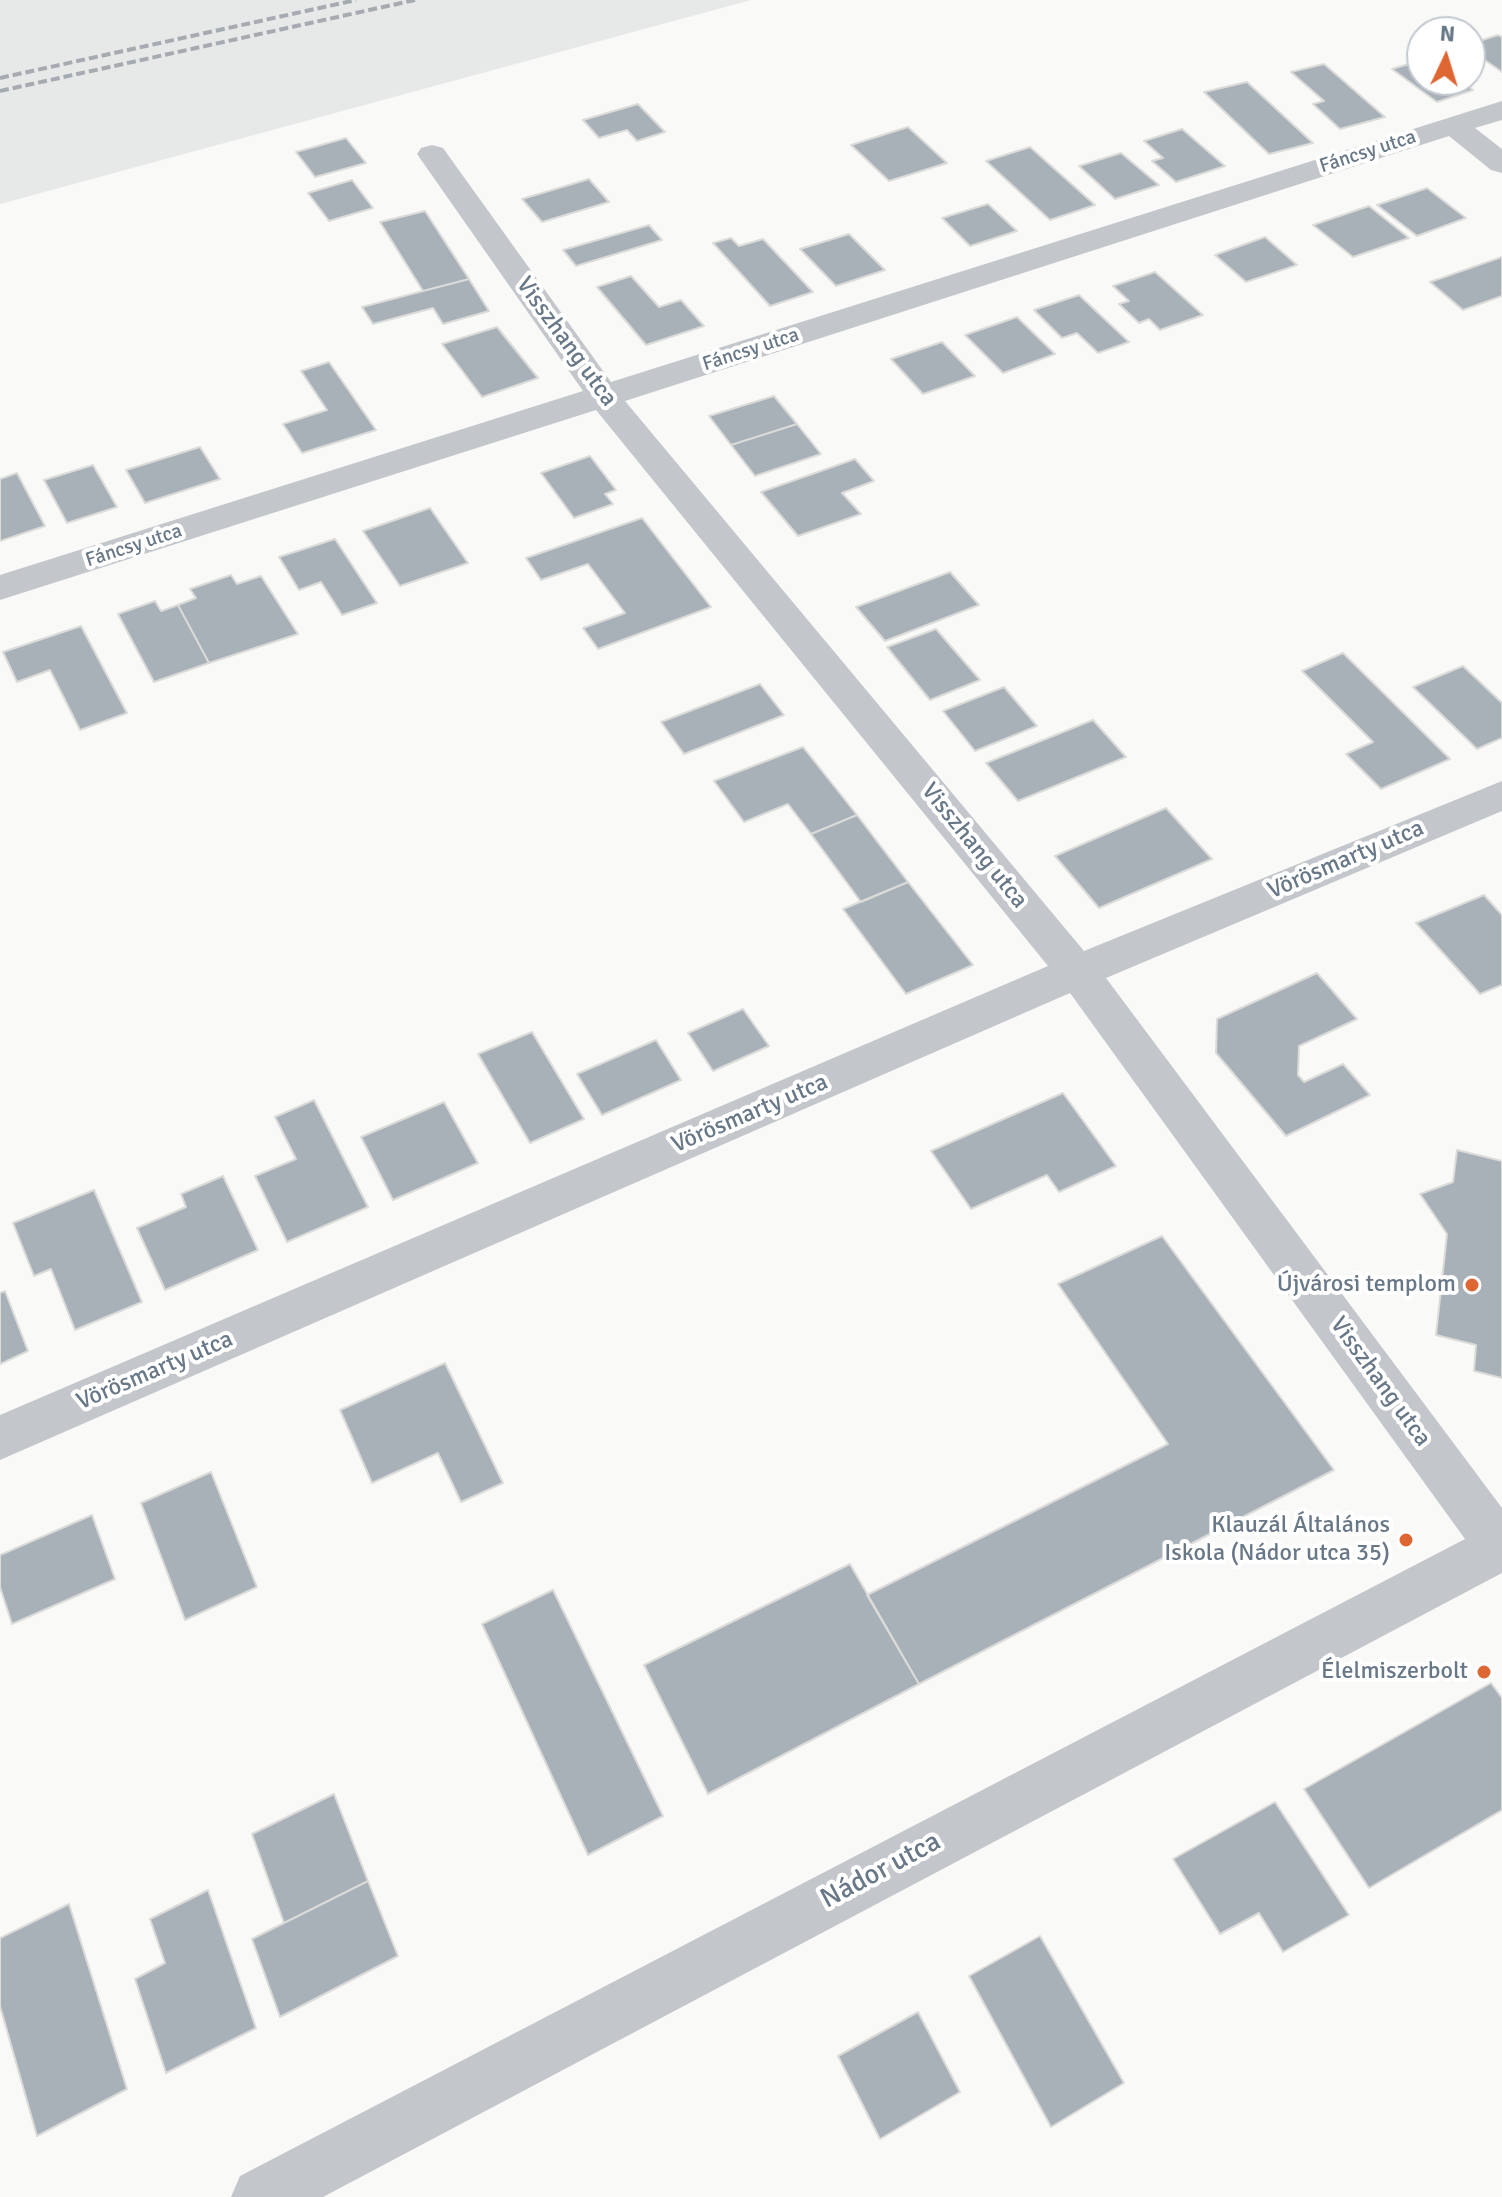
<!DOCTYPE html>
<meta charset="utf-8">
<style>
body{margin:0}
#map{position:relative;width:1502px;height:2197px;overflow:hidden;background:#f9f9f7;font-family:Signika,sans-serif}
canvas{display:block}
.north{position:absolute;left:1406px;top:16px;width:80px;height:80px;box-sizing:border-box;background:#fff;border:2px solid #c3c9cf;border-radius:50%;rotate:4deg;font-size:22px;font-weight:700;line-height:32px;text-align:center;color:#697887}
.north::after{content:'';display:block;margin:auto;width:28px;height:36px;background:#d63;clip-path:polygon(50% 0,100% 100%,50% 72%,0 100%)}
</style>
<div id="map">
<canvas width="1502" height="2197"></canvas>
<div class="north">N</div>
</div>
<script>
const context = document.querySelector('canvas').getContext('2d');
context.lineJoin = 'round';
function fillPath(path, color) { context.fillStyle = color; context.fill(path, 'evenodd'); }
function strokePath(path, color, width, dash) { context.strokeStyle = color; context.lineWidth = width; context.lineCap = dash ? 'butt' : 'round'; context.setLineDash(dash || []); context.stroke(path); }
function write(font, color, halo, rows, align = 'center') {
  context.font = font + ' Signika,sans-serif'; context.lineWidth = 8; context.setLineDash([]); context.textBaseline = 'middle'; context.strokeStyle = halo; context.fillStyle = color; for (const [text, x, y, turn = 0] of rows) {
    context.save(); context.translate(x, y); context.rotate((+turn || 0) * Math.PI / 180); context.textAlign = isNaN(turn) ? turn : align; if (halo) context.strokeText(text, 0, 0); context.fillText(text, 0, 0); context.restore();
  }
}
const built = new Path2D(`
 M 0,0 L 751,0 L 0,204 Z`);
const building = new Path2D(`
 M 1498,35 L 1502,37 L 1502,72 L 1470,50 L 1470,44 Z
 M 1422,60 L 1422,80 L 1460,80 L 1473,90 L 1437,102 L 1392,69 Z
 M 1324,64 L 1385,117 L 1340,129 L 1313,104 L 1324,101 L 1291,72 Z
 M 1247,82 L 1313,143 L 1269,154 L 1204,92 Z
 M 638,104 L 665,132 L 637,141 L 627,130 L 599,138 L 583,120 Z
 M 908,127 L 947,163 L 889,181 L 851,145 Z
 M 1182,129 L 1225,166 L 1176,182 L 1152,161 L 1163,158 L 1144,141 Z
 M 346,138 L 366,163 L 315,177 L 296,152 Z
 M 1030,147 L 1095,205 L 1050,220 L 986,161 Z
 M 1121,153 L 1159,185 L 1115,199 L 1079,166 Z
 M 589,179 L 609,202 L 542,222 L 522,199 Z
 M 352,180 L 373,208 L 329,221 L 308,193 Z
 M 1427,188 L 1466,218 L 1417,236 L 1377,205 Z
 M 988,204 L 1017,231 L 970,246 L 942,218 Z
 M 1369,206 L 1409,238 L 1353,257 L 1313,225 Z
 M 425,211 L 469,279 L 423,291 L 380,222 Z
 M 649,225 L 662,240 L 576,266 L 563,250 Z
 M 849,234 L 885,270 L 836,286 L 800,249 Z
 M 1265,237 L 1297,265 L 1246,282 L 1215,255 Z
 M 731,238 L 739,246 L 763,239 L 813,292 L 770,306 L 713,243 Z
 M 1502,257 L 1502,296 L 1463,310 L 1430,282 Z
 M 1155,272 L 1203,315 L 1160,330 L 1149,319 L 1139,323 L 1119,304 L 1129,301 L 1113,286 Z
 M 631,276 L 659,307 L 681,300 L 704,326 L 646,345 L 597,287 Z
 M 469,279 L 489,311 L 443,324 L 433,308 L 373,324 L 362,307 Z
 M 1079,295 L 1129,342 L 1098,353 L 1077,333 L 1062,338 L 1034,310 Z
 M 1017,317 L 1055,354 L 1003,373 L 965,335 Z
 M 497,327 L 538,378 L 482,397 L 442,344 Z
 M 942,342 L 975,376 L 923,394 L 891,359 Z
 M 329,362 L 376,430 L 302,453 L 283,424 L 327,410 L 301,371 Z
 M 774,396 L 797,424 L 731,445 L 709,416 Z
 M 797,424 L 821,454 L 755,476 L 731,445 Z
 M 200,447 L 220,479 L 145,503 L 126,470 Z
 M 590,456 L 616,490 L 605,494 L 613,504 L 574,518 L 541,473 Z
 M 855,459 L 874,481 L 842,493 L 861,514 L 798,536 L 761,492 Z
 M 93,465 L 117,507 L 67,523 L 44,480 Z
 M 17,473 L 45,526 L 0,541 L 0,479 Z
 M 430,508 L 468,563 L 400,586 L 363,531 Z
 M 642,518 L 711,607 L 598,649 L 583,628 L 625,613 L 588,564 L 541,580 L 526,558 Z
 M 335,539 L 377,603 L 342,615 L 321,582 L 299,590 L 279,557 Z
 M 950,572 L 979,605 L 885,641 L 856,607 Z
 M 231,575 L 237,584 L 261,576 L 298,634 L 209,663 L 178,605 L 196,598 L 190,589 Z
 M 155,601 L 161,611 L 178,605 L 209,663 L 154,682 L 118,614 Z
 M 81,626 L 127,713 L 80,730 L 50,670 L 17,682 L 3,652 Z
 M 936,629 L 980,680 L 930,700 L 887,647 Z
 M 1343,653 L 1450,759 L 1381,789 L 1346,754 L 1373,742 L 1302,671 Z
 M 1463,666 L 1502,703 L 1502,738 L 1477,749 L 1413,687 Z
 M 760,684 L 784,715 L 684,754 L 661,722 Z
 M 1004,687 L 1037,726 L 975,751 L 943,711 Z
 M 1093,720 L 1126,757 L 1018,801 L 986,763 Z
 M 803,747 L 857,815 L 811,834 L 788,804 L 744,822 L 714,781 Z
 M 1166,808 L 1212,859 L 1099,908 L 1055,856 Z
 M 857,815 L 908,882 L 861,902 L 811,834 Z
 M 908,882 L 973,965 L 906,994 L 843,909 Z
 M 1484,895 L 1502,915 L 1502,985 L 1480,994 L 1416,923 Z
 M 1317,973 L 1357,1019 L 1299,1046 L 1298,1075 L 1304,1082 L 1343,1064 L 1370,1095 L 1286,1136 L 1216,1053 L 1217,1019 Z
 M 743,1009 L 769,1046 L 713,1071 L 688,1033 Z
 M 532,1032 L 584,1119 L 530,1143 L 478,1054 Z
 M 656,1040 L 681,1080 L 602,1115 L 577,1074 Z
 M 1063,1093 L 1116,1166 L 1059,1192 L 1047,1175 L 971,1209 L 931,1151 Z
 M 314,1100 L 368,1207 L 287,1242 L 255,1176 L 296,1159 L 275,1117 Z
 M 444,1102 L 478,1163 L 393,1200 L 361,1137 Z
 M 1457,1150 L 1502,1161 L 1502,1378 L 1474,1371 L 1476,1345 L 1436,1335 L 1447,1234 L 1420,1194 L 1453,1182 Z
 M 223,1176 L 258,1250 L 165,1290 L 137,1228 L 186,1207 L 181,1194 Z
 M 94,1190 L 142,1302 L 75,1330 L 51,1269 L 34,1276 L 13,1223 Z
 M 1162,1236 L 1334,1470 L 919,1684 L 867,1595 L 1168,1444 L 1058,1284 Z
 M 5,1291 L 28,1351 L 0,1364 L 0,1293 Z
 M 445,1363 L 503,1483 L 461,1502 L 438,1453 L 372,1483 L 340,1410 Z
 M 211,1472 L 257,1587 L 185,1620 L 141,1503 Z
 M 92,1515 L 115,1579 L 12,1624 L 0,1587 L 0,1555 Z
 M 850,1564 L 919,1684 L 708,1794 L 644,1665 Z
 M 553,1590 L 663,1816 L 588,1855 L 482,1624 Z
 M 1491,1683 L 1502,1698 L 1502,1810 L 1369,1888 L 1304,1789 Z
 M 334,1794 L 368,1881 L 284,1923 L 252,1834 Z
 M 1275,1802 L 1349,1915 L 1283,1952 L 1259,1913 L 1220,1934 L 1173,1859 Z
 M 368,1881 L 398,1956 L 280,2017 L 252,1939 Z
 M 208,1890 L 256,2028 L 166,2073 L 135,1979 L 165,1963 L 150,1919 Z
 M 69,1904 L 127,2089 L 37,2136 L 0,2006 L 0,1938 Z
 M 1040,1936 L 1124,2083 L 1051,2127 L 969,1976 Z
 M 918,2012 L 960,2092 L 880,2139 L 838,2056 Z`);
const minor = new Path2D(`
 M 1502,101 L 1502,120 L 1475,128 L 1502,149 L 1502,173 L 1491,170 L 1449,136 L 625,401 L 1084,951 L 1502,781 L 1502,811 L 1106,978 L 1502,1508 L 1502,1573 L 323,2197 L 231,2197 L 240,2176 L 1465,1539 L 1070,993 L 0,1460 L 0,1415 L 1048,966 L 596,410 L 0,600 L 0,575 L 583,391 L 417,154 L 421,148 L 432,145 L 443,148 L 611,382 Z`);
const rail = new Path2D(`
 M 0,78 L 356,0
 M 0,91 L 415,0`);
const markers = [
 [1472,1285,8,"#d63"],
 [1406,1540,8,"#d63"],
 [1484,1672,8,"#d63"]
];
const farStreetnames = [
 ["Fáncsy utca",1368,152,-18],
 ["Fáncsy utca",751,350,-18],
 ["Fáncsy utca",134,546,-18]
];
const streetNames = [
 ["Visszhang utca",566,342,54],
 ["Visszhang utca",974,846,51],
 ["Vörösmarty utca",1346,860,-23],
 ["Vörösmarty utca",750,1114,-23],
 ["Vörösmarty utca",155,1371,-23],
 ["Visszhang utca",1380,1382,54]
];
const poiNames = [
 ["Újvárosi templom",1456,1285],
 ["Klauzál Általános",1390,1526],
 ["Iskola (Nádor utca 35)",1390,1554],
 ["Élelmiszerbolt",1468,1672]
];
const nearStreetnames = [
 ["Nádor utca",881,1871,-28]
];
fillPath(built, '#e7e8e8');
fillPath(building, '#a9b1b8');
strokePath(building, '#dbdbd9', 2);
fillPath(minor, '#c3c6ca');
strokePath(rail, '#a6abb1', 4, [9, 4]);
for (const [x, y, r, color] of markers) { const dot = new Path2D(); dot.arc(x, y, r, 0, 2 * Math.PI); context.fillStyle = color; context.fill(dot); strokePath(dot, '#fff', 3); }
write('20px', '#697887', '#fff', farStreetnames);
write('24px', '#697887', '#fff', streetNames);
write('24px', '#697887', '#fff', poiNames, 'right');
write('28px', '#697887', '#fff', nearStreetnames);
</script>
